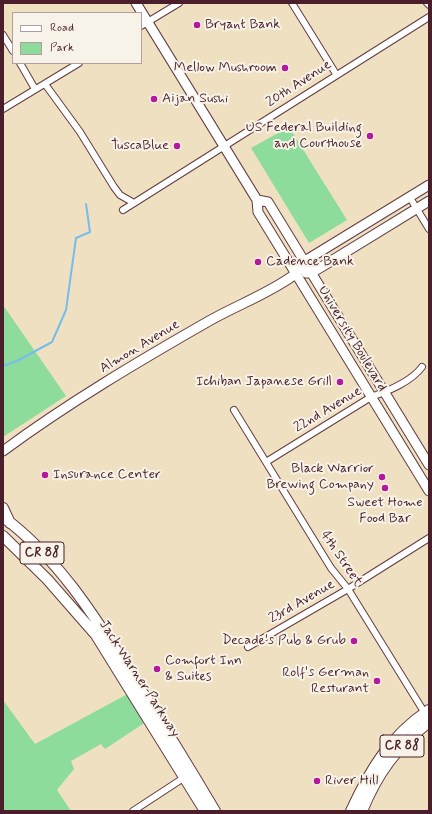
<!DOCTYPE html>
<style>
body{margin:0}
#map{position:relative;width:432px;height:814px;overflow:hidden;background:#f0e0c2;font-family:Mynerve,sans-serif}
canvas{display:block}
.frame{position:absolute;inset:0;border:4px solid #4a1f2b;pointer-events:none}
.legend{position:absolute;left:12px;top:12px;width:130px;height:52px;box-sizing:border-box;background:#f7f3e8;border:1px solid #b29e9c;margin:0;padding:5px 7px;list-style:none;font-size:12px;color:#4a1f2b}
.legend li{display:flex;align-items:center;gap:8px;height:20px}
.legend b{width:20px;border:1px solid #b29e9c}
</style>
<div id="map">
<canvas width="432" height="814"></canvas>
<div class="frame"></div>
<ul class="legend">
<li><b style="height:5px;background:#fff"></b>Road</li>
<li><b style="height:11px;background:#8ddc9b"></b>Park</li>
</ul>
</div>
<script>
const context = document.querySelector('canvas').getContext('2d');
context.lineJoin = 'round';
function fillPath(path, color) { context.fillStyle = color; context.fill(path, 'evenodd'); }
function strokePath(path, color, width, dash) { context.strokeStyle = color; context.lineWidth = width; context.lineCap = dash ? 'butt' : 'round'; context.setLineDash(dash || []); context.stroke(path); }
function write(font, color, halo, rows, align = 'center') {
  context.font = font + ' Mynerve,sans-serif'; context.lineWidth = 4; context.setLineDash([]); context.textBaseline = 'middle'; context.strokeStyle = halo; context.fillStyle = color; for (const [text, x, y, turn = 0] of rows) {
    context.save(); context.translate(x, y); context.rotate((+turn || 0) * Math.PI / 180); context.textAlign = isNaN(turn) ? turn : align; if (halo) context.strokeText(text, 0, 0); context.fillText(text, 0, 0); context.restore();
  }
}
const green = new Path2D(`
 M 289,127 L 347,220 L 309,243 L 251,148 Z
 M 3,305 L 66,396 L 3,437 Z
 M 135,690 L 152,718 L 105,749 L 101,744 L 71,761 L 74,769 L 57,790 L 71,811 L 3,811 L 3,700 L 35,744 Z`);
const stream = new Path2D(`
 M 3,366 L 17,361 L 52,342 L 66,310 L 76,238 L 90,232 L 86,204`);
const minor = new Path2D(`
 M 292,3 L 336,74
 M 427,3 L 429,5
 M 141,26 L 179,3
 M 3,35 L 13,51
 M 20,63 L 35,89
 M 45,84 L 80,132 L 114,187 L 120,195 L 134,203
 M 3,109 L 79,63
 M 409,196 L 429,229
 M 123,210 L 429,17
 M 234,410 L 331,568 L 348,589 L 426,715
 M 266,462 L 371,397 C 388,391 411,382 422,367
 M 248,647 L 348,589 L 429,538
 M 133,811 L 185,777`);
const secondary = new Path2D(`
 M 136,3 L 257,200 L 258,212 L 429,491
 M 257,200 L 268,202 L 429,465
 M 306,273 L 311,273 L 323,266 L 429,201
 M 3,451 C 68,403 139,361 209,321 C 237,305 268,294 294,275 C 300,271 303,264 308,259 L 429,185`);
const primary = new Path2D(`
 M 3,508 L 10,523
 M 3,517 C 57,557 94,615 129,671 C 158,717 187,764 215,811
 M 3,536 L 47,579 L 96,635 L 205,811
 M 351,811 C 370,770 390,736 429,710
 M 362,811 C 378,772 396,748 429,722`);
const markers = [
 [197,25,4,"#b5179e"],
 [285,68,4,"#b5179e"],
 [154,99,4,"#b5179e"],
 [370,136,4,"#b5179e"],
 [177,146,4,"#b5179e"],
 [258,262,4,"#b5179e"],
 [340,382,4,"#b5179e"],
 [45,475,4,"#b5179e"],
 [382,477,4,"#b5179e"],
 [385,488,4,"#b5179e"],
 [354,641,4,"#b5179e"],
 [157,669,4,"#b5179e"],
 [377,681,4,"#b5179e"],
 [317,781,4,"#b5179e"]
];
const shields = [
 [42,553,44],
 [402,746,44]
];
const shieldNames = [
 ["CR 88",42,553],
 ["CR 88",402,746]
];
const poiNames = [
 ["Bryant Bank",205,25,"left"],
 ["Mellow Mushroom",277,68],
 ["Aijan Sushi",162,99,"left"],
 ["US Federal Building",362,128],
 ["and Courthouse",362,144],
 ["TuscaBlue",169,146],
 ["Cadence Bank",266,262,"left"],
 ["Ichiban Japanese Grill",332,382],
 ["Black Warrior",374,469],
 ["Brewing Company",374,485],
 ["Insurance Center",53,475,"left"],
 ["Sweet Home",385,503,"center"],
 ["Food Bar",385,519,"center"],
 ["Decade's Pub & Grub",346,641],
 ["Comfort Inn",165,661,"left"],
 ["& Suites",165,677,"left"],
 ["Rolf's German",369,673],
 ["Resturant",369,689],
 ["River Hill",325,781,"left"]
];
const streetNames = [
 ["20th Avenue",299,84,-33],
 ["University Boulevard",352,339,59],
 ["Almon Avenue",140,347,-31],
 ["22nd Avenue",328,410,-31],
 ["4th Street",341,559,56],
 ["23rd Avenue",302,602,-30],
 ["Jack Warner Parkway",139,679,57]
];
fillPath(green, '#8ddc9b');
strokePath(stream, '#77bced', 2);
strokePath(minor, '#633c42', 8);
strokePath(secondary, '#633c42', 11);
strokePath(primary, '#633c42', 12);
strokePath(minor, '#fff', 6);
strokePath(secondary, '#fff', 9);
strokePath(primary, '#fff', 10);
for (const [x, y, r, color] of markers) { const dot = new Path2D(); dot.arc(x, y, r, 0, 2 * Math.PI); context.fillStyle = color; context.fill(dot); strokePath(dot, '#f7f3e8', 1.5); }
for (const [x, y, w] of shields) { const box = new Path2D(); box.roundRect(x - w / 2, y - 11, w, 22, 3); context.fillStyle = '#f7f3e8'; context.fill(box); strokePath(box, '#4a1f2b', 1); }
write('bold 13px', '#4a1f2b', null, shieldNames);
write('14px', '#4a1f2b', '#f7f3e8', poiNames, 'right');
write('14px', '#4a1f2b', '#f7f3e8', streetNames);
</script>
